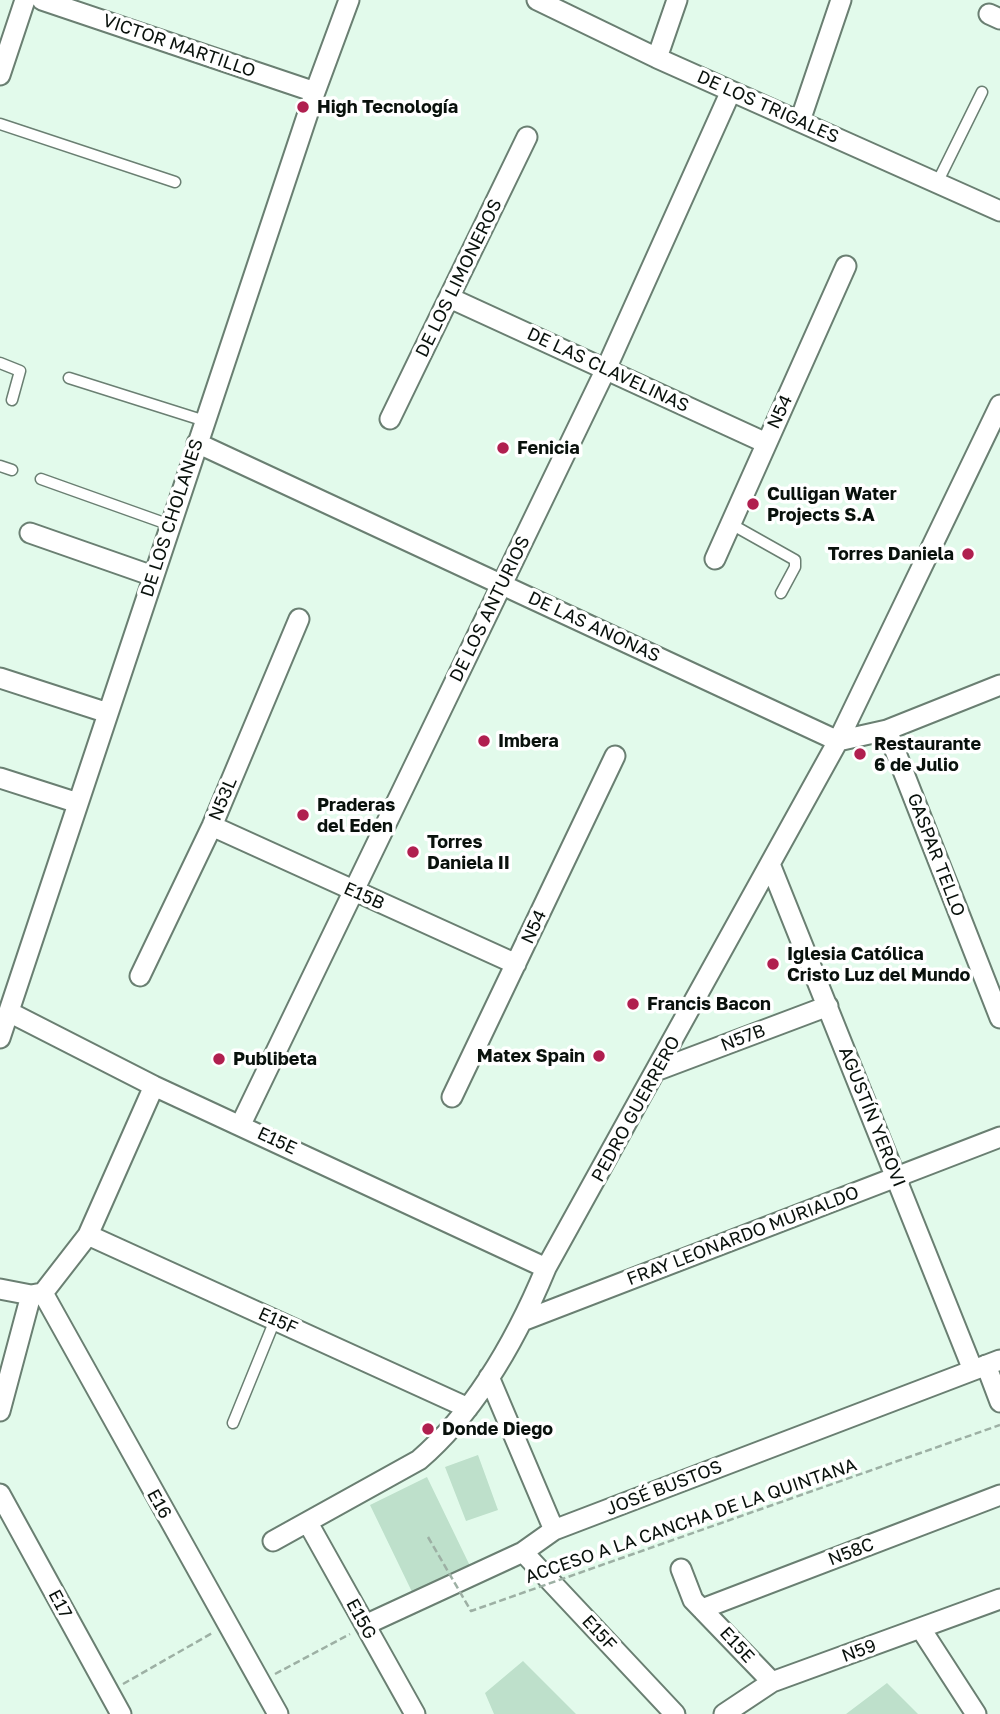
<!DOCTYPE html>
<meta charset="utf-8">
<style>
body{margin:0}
canvas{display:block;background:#e2faeb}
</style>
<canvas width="1000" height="1714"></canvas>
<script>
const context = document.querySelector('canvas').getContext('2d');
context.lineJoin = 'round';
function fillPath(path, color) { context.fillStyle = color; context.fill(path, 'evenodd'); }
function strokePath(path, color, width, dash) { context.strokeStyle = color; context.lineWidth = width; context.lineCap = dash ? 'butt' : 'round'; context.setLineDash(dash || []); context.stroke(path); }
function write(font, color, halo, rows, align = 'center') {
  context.font = font + ' "Golos Text",sans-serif'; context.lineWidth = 7; context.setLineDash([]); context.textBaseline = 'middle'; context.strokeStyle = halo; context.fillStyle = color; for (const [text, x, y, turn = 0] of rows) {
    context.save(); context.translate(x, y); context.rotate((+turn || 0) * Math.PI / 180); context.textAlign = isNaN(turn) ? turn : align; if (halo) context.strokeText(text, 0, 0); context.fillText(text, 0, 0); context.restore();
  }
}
const green = new Path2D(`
 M 478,1455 L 498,1510 L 466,1521 L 445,1467 Z
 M 427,1477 L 471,1568 L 414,1596 L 370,1505 Z
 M 523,1661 L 576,1714 L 494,1714 L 485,1693 Z
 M 887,1683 L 918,1714 L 846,1714 Z`);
const path = new Path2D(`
 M 275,1674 L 350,1634
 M 123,1684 L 214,1632`);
const lane = new Path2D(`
 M 0,124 L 175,182
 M 937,183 L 982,92
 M 0,363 L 20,371 L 12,400
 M 69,378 L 205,421
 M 0,466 L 12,470
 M 41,479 L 170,525
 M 731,524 L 795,560 L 795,567 L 781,593
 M 233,1423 L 275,1320`);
const street = new Path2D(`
 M 42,0 L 315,92
 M 537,0 L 657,58 L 1000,211
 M 989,14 L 1000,19
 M 657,58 L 677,0
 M 0,75 L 25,0
 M 800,121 L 841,0
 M 450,298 L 766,443
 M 390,419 L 527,137
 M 197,443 L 838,741
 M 30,533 L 153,576
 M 715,559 L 846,266
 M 0,678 L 108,713
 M 887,730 L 1000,1018
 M 838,741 L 887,730 L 1000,685
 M 0,778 L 78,803
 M 212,826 L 516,964
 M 770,864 L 973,1370
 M 140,976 L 212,826 L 299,619
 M 9,1012 L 154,1086 L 546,1268
 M 0,1038 L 315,92 L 349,0
 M 658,1070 L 828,1006
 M 452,1097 L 615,756
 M 241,1124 L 606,369 L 731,91
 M 88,1235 L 468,1408
 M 0,1289 L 31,1295 L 42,1293
 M 43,1293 L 278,1714
 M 43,1293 L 88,1235 L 154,1086
 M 525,1320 L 1000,1137
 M 986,1365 L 1000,1402
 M 489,1377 L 554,1530
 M 0,1411 L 31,1295
 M 0,1494 L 121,1714
 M 308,1523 L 415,1714
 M 273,1541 L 419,1460 C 477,1410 517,1338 546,1268 L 838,741 L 1000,405
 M 523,1552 L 675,1714
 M 681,1569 L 693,1600 L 772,1682
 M 702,1609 L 1000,1495
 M 365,1625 L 523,1552 L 554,1530 L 1000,1360
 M 921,1629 L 976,1714
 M 724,1714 L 772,1682 L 1000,1599`);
const pathBridge = new Path2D(`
 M 428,1537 L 471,1611 L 1000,1425`);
const markers = [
 [303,107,7,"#b01f4f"],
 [503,448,7,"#b01f4f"],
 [753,504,7,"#b01f4f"],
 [968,554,7,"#b01f4f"],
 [484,741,7,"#b01f4f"],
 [860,754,7,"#b01f4f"],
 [303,815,7,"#b01f4f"],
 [413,852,7,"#b01f4f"],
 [773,964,7,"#b01f4f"],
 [633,1004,7,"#b01f4f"],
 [599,1056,7,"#b01f4f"],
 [219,1059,7,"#b01f4f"],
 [428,1429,7,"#b01f4f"]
];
const streetNames = [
 ["VICTOR MARTILLO",179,46,19],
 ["DE LOS TRIGALES",768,107,24],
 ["DE LOS LIMONEROS",459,278,-64],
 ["DE LAS CLAVELINAS",608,370,25],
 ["N54",780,412,-65],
 ["DE LOS CHOLANES",172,518,-72],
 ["DE LOS ANTURIOS",490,609,-64],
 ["DE LAS ANONAS",594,627,25],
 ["N53L",223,799,-67],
 ["GASPAR TELLO",936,855,69],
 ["E15B",364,896,24],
 ["N54",534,927,-65],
 ["N57B",743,1038,-21],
 ["PEDRO GUERRERO",636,1109,-61],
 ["AGUSTÍN YEROVI",872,1117,68],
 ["E15E",277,1141,25],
 ["FRAY LEONARDO MURIALDO",743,1236,-21],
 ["E15F",278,1321,24],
 ["JOSÉ BUSTOS",664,1488,-21],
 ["E16",159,1504,61],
 ["ACCESO A LA CANCHA DE LA QUINTANA",691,1521,-19],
 ["N58C",851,1552,-21],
 ["E17",60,1604,62],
 ["E15G",361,1619,61],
 ["E15F",599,1633,47],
 ["E15E",737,1645,47],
 ["N59",859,1651,-20]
];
const poiNames = [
 ["High Tecnología",317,107],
 ["Fenicia",517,448],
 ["Culligan Water",767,494],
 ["Projects S.A",767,515],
 ["Torres Daniela",954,554,"right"],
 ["Imbera",498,741],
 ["Restaurante",874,744],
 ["6 de Julio",874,765],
 ["Praderas",317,805],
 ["del Eden",317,826],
 ["Torres",427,842],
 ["Daniela II",427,863],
 ["Iglesia Católica",787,954],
 ["Cristo Luz del Mundo",787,975],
 ["Francis Bacon",647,1004],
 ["Matex Spain",585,1056,"right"],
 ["Publibeta",233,1059],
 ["Donde Diego",442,1429]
];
fillPath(green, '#bee0cb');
strokePath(lane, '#6a7f72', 13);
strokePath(street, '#6a7f72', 23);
strokePath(path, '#9db0a4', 2.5, [7, 3.5]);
strokePath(lane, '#fff', 10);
strokePath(street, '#fff', 19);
strokePath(pathBridge, '#9db0a4', 2.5, [7, 3.5]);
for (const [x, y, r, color] of markers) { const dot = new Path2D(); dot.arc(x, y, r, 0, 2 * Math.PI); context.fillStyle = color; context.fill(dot); strokePath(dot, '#fff', 2.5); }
write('18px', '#09110c', '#fff', streetNames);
write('bold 18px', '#09110c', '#fff', poiNames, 'left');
</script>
